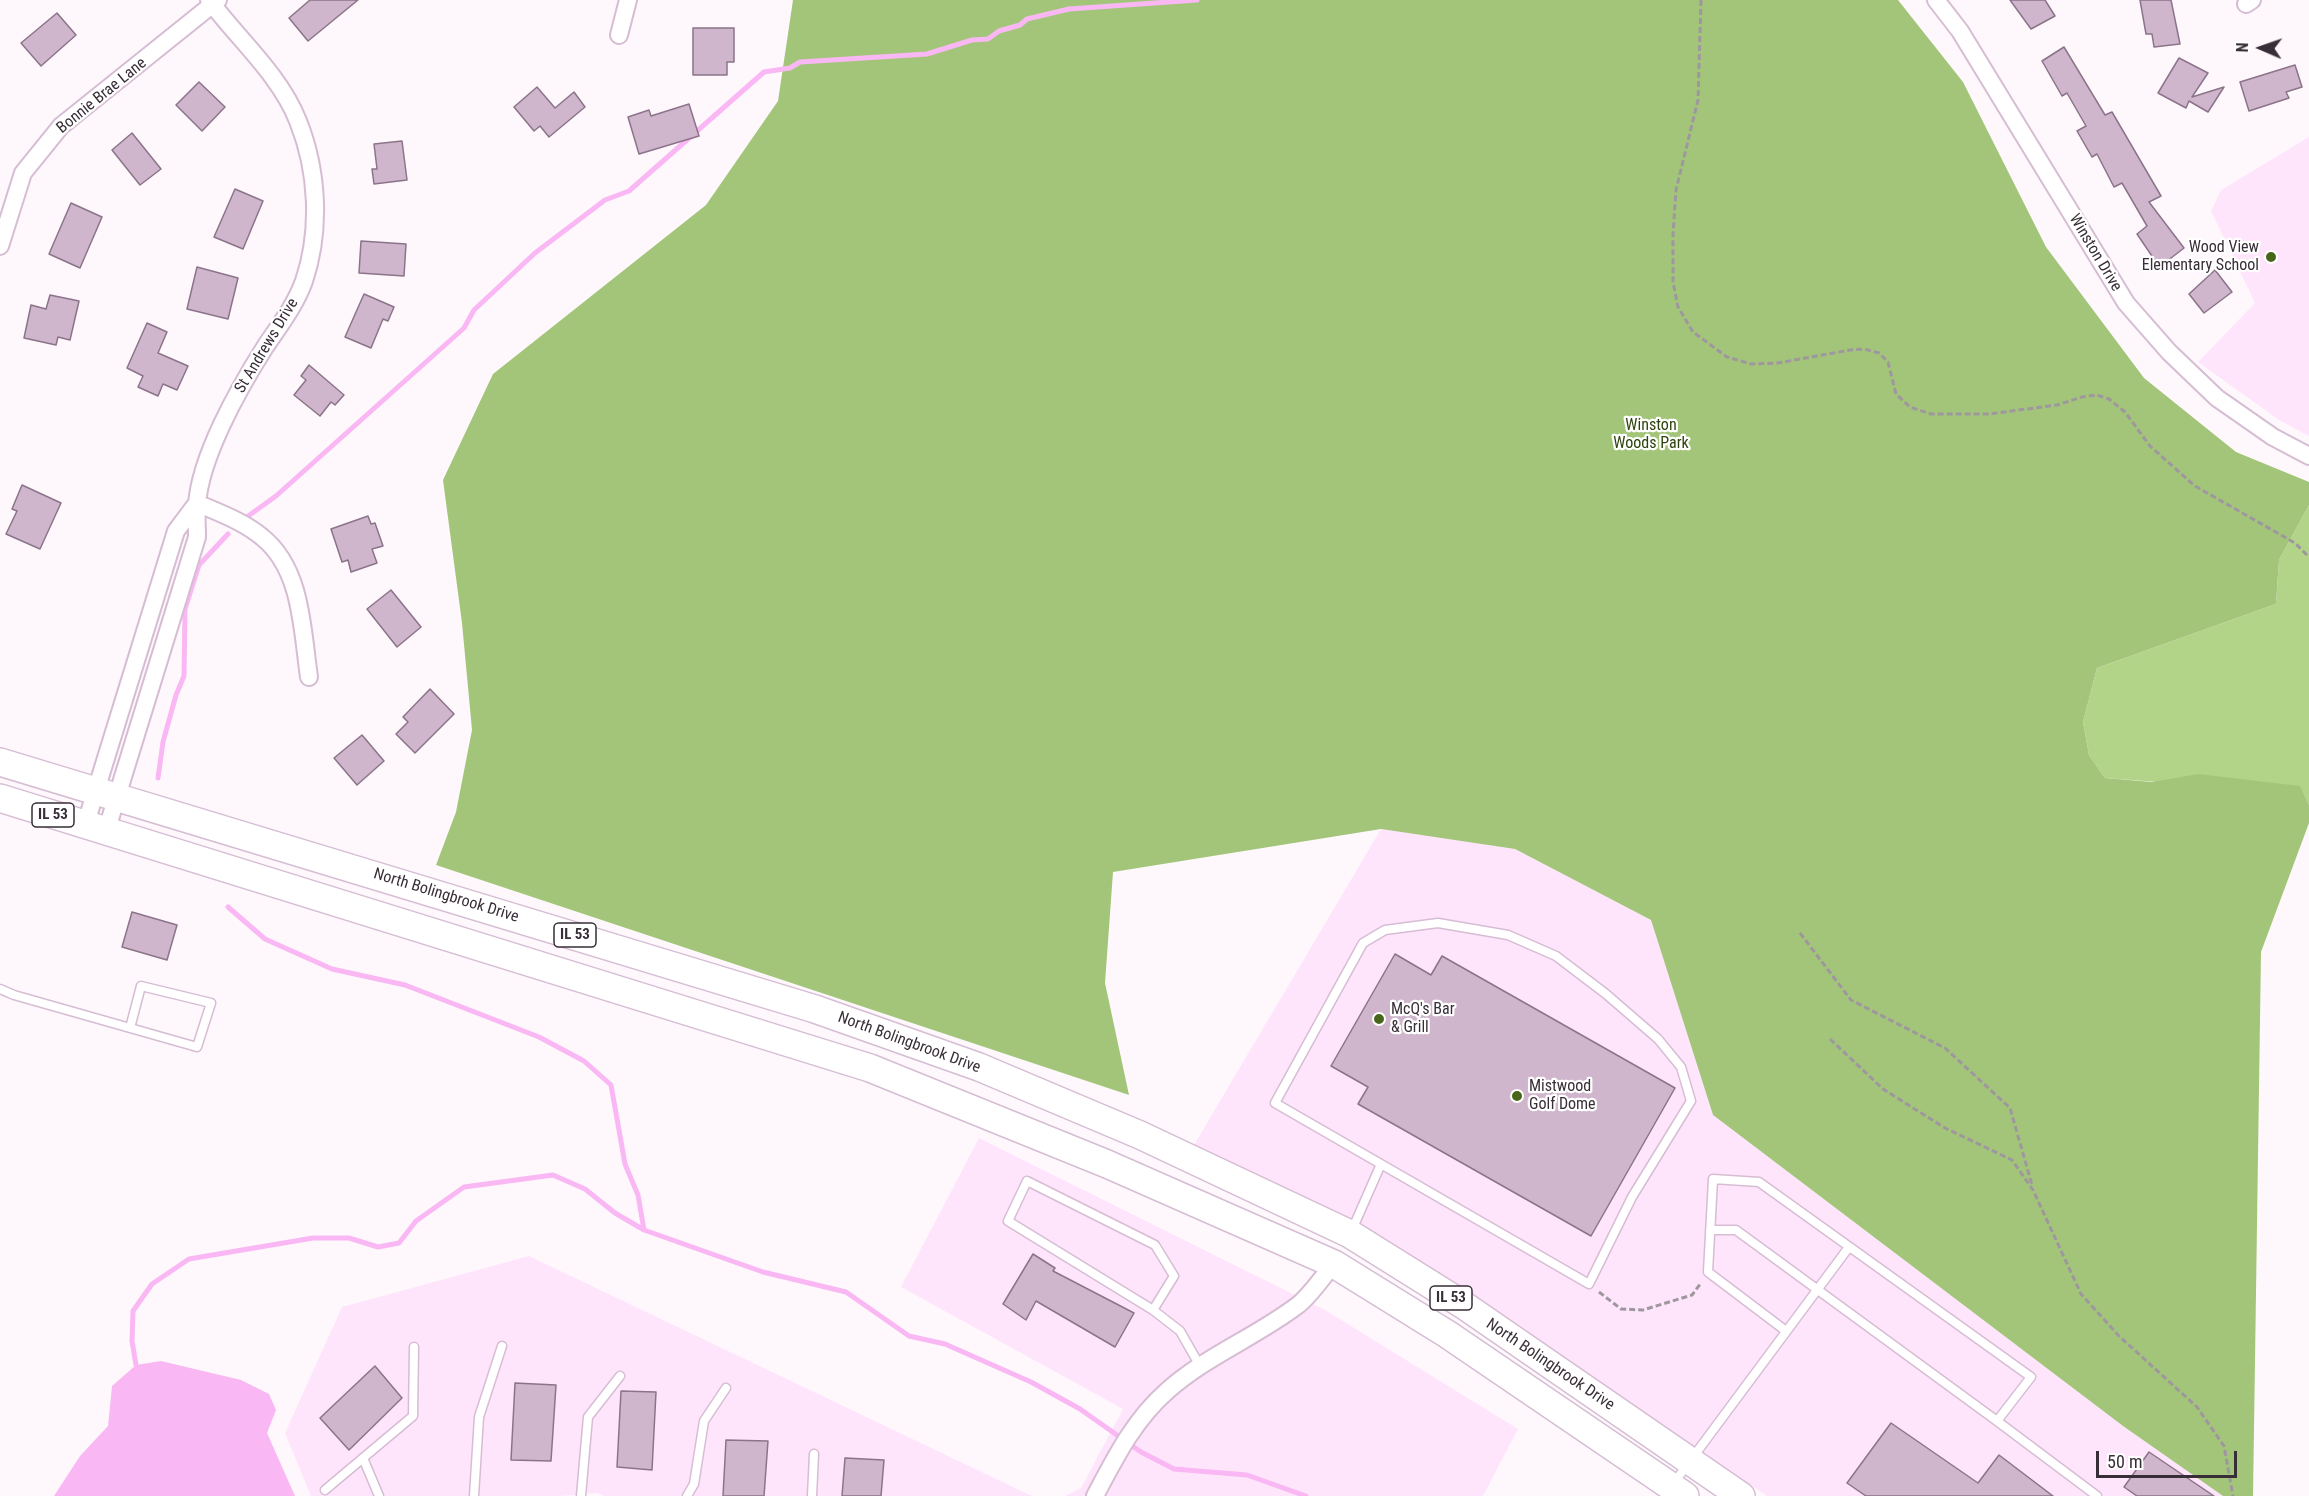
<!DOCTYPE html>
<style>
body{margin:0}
#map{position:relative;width:2309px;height:1496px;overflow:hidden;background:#fef8fd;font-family:"Roboto Condensed",sans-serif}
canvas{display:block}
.north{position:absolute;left:2231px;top:18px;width:60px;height:60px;-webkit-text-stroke:4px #fff;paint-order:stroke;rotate:272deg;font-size:16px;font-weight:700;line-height:24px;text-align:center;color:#382e37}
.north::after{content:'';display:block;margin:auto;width:21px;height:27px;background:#382e37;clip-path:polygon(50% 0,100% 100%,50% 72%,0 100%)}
.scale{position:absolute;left:2096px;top:1451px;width:141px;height:27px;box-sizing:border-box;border:3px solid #382e37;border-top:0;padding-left:8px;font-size:18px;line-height:21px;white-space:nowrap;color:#382e37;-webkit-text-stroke:4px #fff;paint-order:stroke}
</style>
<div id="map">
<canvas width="2309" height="1496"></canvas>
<div class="north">N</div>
<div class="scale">50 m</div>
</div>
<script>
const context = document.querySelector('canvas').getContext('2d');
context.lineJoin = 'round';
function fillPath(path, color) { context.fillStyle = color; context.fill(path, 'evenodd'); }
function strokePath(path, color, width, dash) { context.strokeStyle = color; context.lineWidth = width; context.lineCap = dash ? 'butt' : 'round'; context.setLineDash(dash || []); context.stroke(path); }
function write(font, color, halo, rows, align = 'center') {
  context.font = font + ' "Roboto Condensed",sans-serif'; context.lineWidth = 4.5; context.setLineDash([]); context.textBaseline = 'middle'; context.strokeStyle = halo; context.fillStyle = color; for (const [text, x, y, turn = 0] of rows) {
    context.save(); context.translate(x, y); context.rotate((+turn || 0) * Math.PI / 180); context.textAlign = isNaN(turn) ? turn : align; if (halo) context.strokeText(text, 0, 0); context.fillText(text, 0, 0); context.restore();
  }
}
const built = new Path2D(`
 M 2309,137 L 2309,436 L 2279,420 L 2198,362 L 2255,303 L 2211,211 L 2221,190 Z
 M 1381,829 L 1515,849 L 1651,920 L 1713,1115 L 2123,1426 L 2223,1496 L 1767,1496 L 1649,1417 L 1191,1150 Z
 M 979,1138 L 1325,1310 L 1518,1429 L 1483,1496 L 1065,1496 L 1081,1488 L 1123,1409 L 901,1287 Z
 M 529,1256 L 1032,1496 L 604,1496 L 597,1493 L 562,1496 L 311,1496 L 285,1433 L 342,1307 Z`);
const green = new Path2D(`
 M 2309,505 L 2309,805 L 2303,793 L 2105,778 L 2089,755 L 2083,722 L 2097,668 L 2276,604 L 2279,560 Z`);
const forest = new Path2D(`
 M 793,0 L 1898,0 L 1963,82 L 2046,247 L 2144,378 L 2236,452 L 2309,482 L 2309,505 L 2279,560 L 2276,604 L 2097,668 L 2083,722 L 2089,755 L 2105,778 L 2152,782 L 2198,774 L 2300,786 L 2309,805 L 2309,823 L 2261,952 L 2253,1496 L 2223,1496 L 2123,1426 L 1713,1115 L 1651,920 L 1515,849 L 1381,829 L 1113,872 L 1105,983 L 1129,1095 L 436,865 L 456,812 L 472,730 L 462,623 L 443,480 L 493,374 L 706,205 L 778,101 Z`);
const water = new Path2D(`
 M 161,1361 L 241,1380 L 269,1394 L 276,1410 L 267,1433 L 295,1496 L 54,1496 L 80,1456 L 108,1426 L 112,1386 L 136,1365 Z`);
const stream = new Path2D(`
 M 244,519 L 276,496 L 464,328 L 474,310 L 535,253 L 605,200 L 629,191 L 764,72 L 790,68 L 800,62 L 927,54 L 972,40 L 988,39 L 999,31 L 1020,25 L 1027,19 L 1069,9 L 1197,0
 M 158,778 L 163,742 L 176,695 L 184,676 L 185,609 L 199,565 L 228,534
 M 228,907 L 265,939 L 332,969 L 405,985 L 539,1037 L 584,1061 L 611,1085 L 625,1164 L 638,1195 L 644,1230
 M 136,1365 L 132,1341 L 133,1311 L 152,1284 L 189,1259 L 313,1238 L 349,1238 L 378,1247 L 399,1243 L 416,1221 L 464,1187 L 553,1175 L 585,1189 L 615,1213 L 644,1230 L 763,1272 L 846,1292 L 909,1336 L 945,1344 L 1031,1382 L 1080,1409 L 1141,1452 L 1174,1469 L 1247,1475 L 1306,1496`);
const building = new Path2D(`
 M 310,0 L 358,0 L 308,41 L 289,18 Z
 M 2010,0 L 2045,0 L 2055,16 L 2031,29 Z
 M 2140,0 L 2171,0 L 2180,44 L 2154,47 L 2152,34 L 2146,34 Z
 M 57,13 L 76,35 L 41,66 L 21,43 Z
 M 693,28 L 734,28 L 734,62 L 727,62 L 727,75 L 693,75 Z
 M 2064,47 L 2105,115 L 2112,112 L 2161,196 L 2149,202 L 2184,248 L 2162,265 L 2156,262 L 2137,234 L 2147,226 L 2122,183 L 2114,187 L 2097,154 L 2092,157 L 2077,131 L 2086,126 L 2067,93 L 2062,96 L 2042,61 Z
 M 2179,58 L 2208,73 L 2192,97 L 2224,87 L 2208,112 L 2189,101 L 2186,108 L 2158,93 Z
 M 2295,65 L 2302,87 L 2286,92 L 2289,98 L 2249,111 L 2240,82 Z
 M 199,82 L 225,107 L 202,131 L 176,105 Z
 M 537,87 L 555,108 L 574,92 L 585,107 L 549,137 L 540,126 L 534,131 L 514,107 Z
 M 689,104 L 699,136 L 639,154 L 628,117 L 649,110 L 651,116 Z
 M 132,133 L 161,169 L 140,185 L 112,150 Z
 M 402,141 L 407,180 L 374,184 L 372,169 L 377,169 L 374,144 Z
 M 235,189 L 263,201 L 243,249 L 214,237 Z
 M 71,203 L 102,217 L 80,268 L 49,254 Z
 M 361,241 L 406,244 L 404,276 L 359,273 Z
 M 197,267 L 238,278 L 228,319 L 187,309 Z
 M 2215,270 L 2232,292 L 2204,313 L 2189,294 Z
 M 364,294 L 394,307 L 388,321 L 383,319 L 371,348 L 345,337 Z
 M 50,295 L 79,301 L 70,340 L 58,337 L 56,345 L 24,338 L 31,305 L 46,309 Z
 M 147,323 L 167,332 L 158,353 L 188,366 L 177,390 L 163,384 L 158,396 L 138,387 L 143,376 L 127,368 Z
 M 309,365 L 344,395 L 335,405 L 331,402 L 320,416 L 294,395 L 306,380 L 301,376 Z
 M 22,485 L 61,503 L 40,549 L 6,534 L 17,511 L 12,509 Z
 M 368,516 L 371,524 L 375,523 L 383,546 L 372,549 L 377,563 L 351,572 L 348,560 L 342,562 L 331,529 Z
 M 391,590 L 421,627 L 397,647 L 367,609 Z
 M 430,689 L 454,714 L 415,753 L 396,734 L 408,722 L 403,717 Z
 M 362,735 L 384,761 L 357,785 L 334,758 Z
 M 132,912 L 177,925 L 167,960 L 122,947 Z
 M 1395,954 L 1431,975 L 1442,956 L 1675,1088 L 1591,1236 L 1358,1104 L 1368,1087 L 1331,1066 Z
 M 1033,1254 L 1055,1268 L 1053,1271 L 1134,1313 L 1115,1347 L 1036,1301 L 1026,1320 L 1003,1304 Z
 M 375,1366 L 402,1398 L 349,1450 L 320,1418 Z
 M 515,1383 L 556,1385 L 551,1461 L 511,1460 Z
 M 621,1391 L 656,1392 L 652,1470 L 617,1467 Z
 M 1891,1423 L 1978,1483 L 1999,1455 L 2053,1496 L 1866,1496 L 1847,1483 Z
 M 726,1440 L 768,1441 L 764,1496 L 723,1496 Z
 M 2149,1452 L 2214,1496 L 2137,1496 L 2124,1487 Z
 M 845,1458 L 884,1460 L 881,1496 L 842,1496 Z`);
const path = new Path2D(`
 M 1701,0 L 1698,100 L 1676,190 L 1673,234 L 1673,282 L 1678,307 L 1693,332 L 1727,357 L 1751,364 L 1778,363 L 1850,350 L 1864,349 L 1879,353 L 1888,362 L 1896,394 L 1910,407 L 1931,414 L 1989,414 L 2057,405 L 2082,397 L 2097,395 L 2109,399 L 2125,412 L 2150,446 L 2195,486 L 2295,543 L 2309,557
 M 1800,933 L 1851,1000 L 1945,1048 L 2010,1108 L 2032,1185
 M 1830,1039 L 1883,1089 L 1945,1128 L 2012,1160 L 2033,1190 L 2081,1294 L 2119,1336 L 2197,1407 L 2224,1446 L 2233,1496
 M 1599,1292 L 1621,1309 L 1643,1310 L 1692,1295 L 1701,1283`);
const service = new Path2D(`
 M 1438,923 L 1508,935 L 1556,956 L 1606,994 L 1658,1039 L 1681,1067 L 1691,1101 L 1632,1197 L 1589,1284 L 1275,1103 L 1363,943 L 1385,930 Z
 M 0,989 L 14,995 L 197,1047 L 211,1003 L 141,986 L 130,1028
 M 1352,1230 L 1381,1164
 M 1710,1230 L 1736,1230 L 1997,1421 L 2031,1377 L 1759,1182 L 1713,1179 L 1708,1272 L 1786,1331
 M 1153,1310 L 1174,1276 L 1155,1245 L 1027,1181 L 1008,1221 L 1153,1310 L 1180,1331 L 1200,1366
 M 1997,1421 L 2097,1496
 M 363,1458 L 379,1496
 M 1673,1484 L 1849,1247
 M 325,1490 L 413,1416 L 414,1347
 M 474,1496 L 479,1417 L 502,1346
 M 581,1496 L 588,1417 L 620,1376
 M 687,1496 L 694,1484 L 704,1421 L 726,1388
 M 812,1496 L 814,1454`);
const minor = new Path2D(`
 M 1936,0 L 1960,31 L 2126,303 L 2169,352 L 2217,398 L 2273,437 L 2309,456
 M 2246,4 L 2252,0
 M 619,35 L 628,0
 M 0,246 L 23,173 L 61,126 L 218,0
 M 197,503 C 219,513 243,521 262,537 C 302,569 302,629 309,677
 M 85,826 L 176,531 L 197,503
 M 106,832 L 197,537 C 197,526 196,516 197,505 C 200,457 239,388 265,347 C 279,326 295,306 304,281 C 321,230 318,171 298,121 C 280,75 238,39 209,0
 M 1095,1496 C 1115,1458 1134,1420 1167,1391 C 1206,1356 1256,1337 1298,1305 C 1311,1295 1322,1277 1334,1264`);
const primary = new Path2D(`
 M 0,762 L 815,1009 L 979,1067 L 1140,1135 L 1350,1234 L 1462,1304 L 1741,1496
 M 0,798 L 870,1068 L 1107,1164 L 1334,1264 L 1447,1334 L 1685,1496`);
const markers = [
 [2271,257,6,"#48661a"],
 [1379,1019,6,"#48661a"],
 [1517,1096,6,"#48661a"]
];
const shields = [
 [53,815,42],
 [575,935,42],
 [1451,1298,42]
];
const shieldNames = [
 ["IL 53",53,815],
 ["IL 53",575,935],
 ["IL 53",1451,1298]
];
const streetNames = [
 ["Bonnie Brae Lane",102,96,-39],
 ["Winston Drive",2095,253,59],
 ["St Andrews Drive",267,346,-59],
 ["North Bolingbrook Drive",446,896,17],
 ["North Bolingbrook Drive",909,1043,20],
 ["North Bolingbrook Drive",1550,1365,34]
];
const poiNames = [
 ["Wood View",2259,248,"right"],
 ["Elementary School",2259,266,"right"],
 ["McQ's Bar",1391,1010],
 ["& Grill",1391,1028],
 ["Mistwood",1529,1087],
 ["Golf Dome",1529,1105]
];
const parkNames = [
 ["Winston",1651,426],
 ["Woods Park",1651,444]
];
fillPath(built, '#ffe5fc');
fillPath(green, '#b1d489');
fillPath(forest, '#a3c57a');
fillPath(water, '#f9b8f3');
strokePath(stream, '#f9b8f3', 5);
fillPath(building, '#cfb6cc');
strokePath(building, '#8b7489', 1.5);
strokePath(service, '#d6bdd3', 11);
strokePath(minor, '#d6bdd3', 20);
strokePath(primary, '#d6bdd3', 30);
strokePath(path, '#9f979e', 3, [6, 3]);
strokePath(service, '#fff', 8);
strokePath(minor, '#fff', 16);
strokePath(primary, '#fff', 27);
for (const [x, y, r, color] of markers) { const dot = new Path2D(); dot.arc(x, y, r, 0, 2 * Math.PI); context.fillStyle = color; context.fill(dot); strokePath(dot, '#fff', 2); }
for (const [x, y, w] of shields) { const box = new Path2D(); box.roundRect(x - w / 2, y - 12, w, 24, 4.5); context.fillStyle = '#fff'; context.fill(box); strokePath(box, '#382e37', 1.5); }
write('bold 15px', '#382e37', null, shieldNames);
write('16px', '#382e37', '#fff', streetNames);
write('16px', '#382e37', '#fff', poiNames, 'left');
write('16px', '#2e430c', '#fff', parkNames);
</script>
